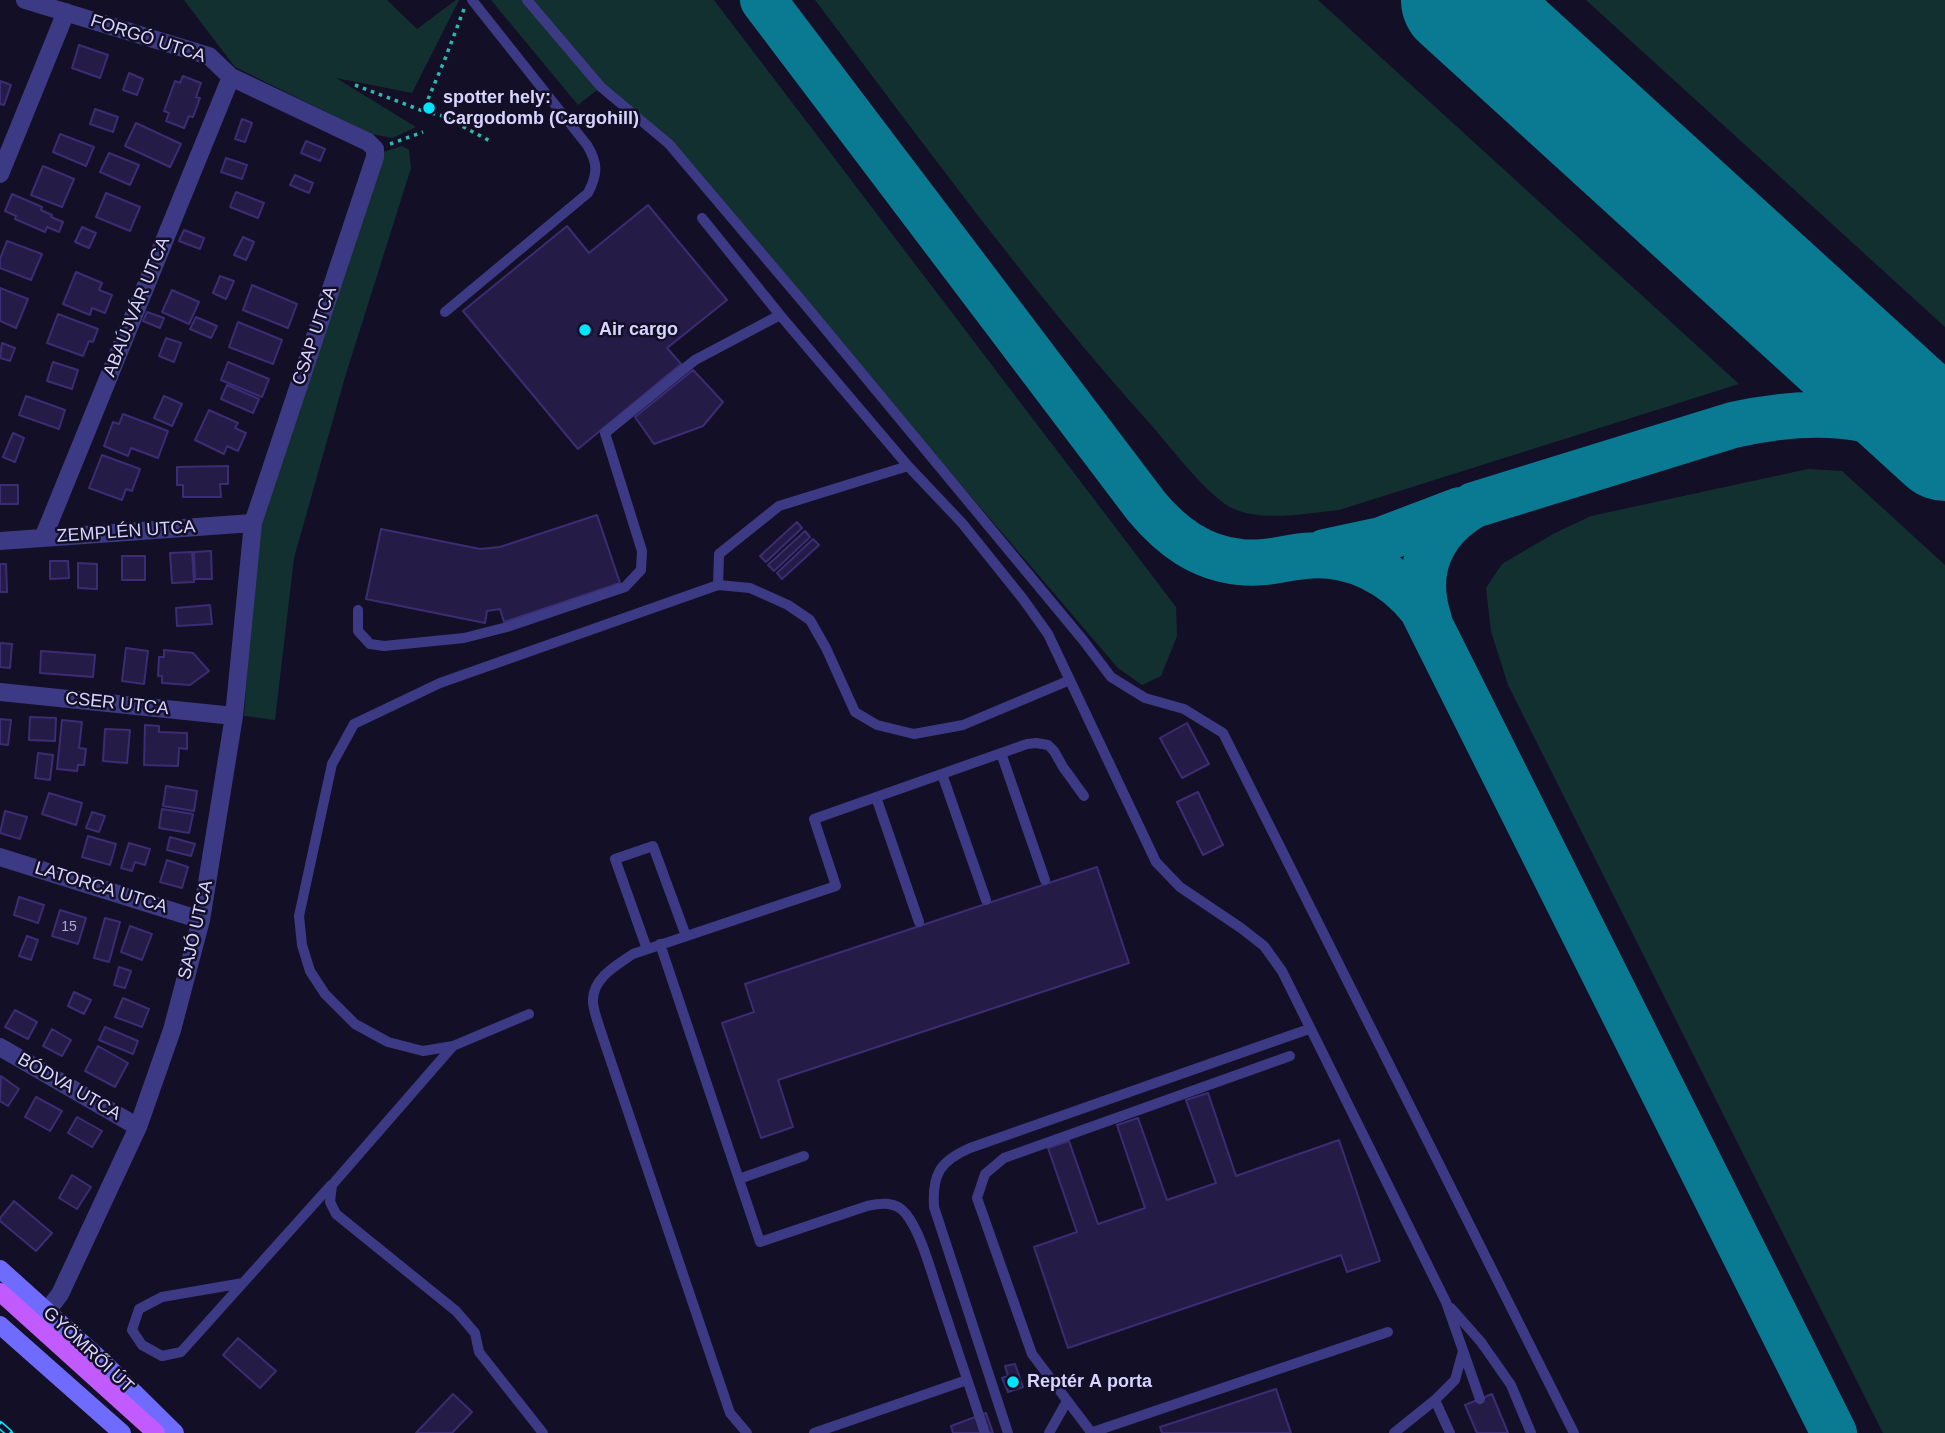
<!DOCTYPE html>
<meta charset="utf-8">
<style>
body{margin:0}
canvas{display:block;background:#130f26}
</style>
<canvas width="1945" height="1433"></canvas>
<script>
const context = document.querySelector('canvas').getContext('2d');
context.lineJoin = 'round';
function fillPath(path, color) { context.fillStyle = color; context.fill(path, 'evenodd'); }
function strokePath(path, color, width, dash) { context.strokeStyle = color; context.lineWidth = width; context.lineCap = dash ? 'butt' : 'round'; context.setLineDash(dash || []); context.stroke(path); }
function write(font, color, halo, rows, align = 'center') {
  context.font = font + ' Arial,sans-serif'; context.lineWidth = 5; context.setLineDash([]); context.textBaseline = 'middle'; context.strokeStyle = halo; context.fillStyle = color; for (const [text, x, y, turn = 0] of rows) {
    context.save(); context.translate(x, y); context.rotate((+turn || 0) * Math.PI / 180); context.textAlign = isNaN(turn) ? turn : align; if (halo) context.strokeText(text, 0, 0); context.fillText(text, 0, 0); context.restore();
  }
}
const green = new Path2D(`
 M 184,0 L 387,0 L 417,29 L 456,0 L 459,0 L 412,93 L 336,78 L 416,127 L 393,138 L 371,134 L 235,67 Z
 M 491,0 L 714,0 L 1176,607 L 1177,636 L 1161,676 L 1142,685 L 1118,668 L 669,144 L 601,87 L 578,105 Z
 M 815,0 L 1318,0 L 1739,384 L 1339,510 C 1308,513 1264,522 1234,509 C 1210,499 1172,449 1153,427 C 1031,292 924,144 815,0 Z
 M 1586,0 L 1945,0 L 1945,327 Z
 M 402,146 L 409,150 L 411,168 L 345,377 L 294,558 L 275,720 L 244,716 L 255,570 L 262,522 L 383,152 Z
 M 1808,469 L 1842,471 L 1945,565 L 1945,1433 L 1883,1433 L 1508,685 L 1491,631 L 1486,588 L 1502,564 L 1553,534 L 1591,516 Z`);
const taxiway = new Path2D(`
 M 763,0 L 1146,506 C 1171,536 1200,558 1240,562 C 1263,565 1283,558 1304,556 C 1351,551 1394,573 1422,609 L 1834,1433
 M 1325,552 L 1381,540 L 1460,510
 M 1429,620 C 1413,572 1430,530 1474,505 L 1733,425 C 1808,408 1877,409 1945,451`);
const runway = new Path2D(`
 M 1459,0 L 1945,443`);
const building = new Path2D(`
 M 79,45 L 108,55 L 100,78 L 72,68 Z
 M 129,73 L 143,79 L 137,95 L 123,90 Z
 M 183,76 L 201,83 L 196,97 L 200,98 L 193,117 L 189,116 L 184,128 L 166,121 L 169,113 L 164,111 L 175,81 L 180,83 Z
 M 0,81 L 11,85 L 4,105 L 0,104 Z
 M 95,109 L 118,117 L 113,132 L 90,124 Z
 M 242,119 L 252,123 L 245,142 L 235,139 Z
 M 136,123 L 181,144 L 170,167 L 125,146 Z
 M 60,134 L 94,147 L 86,166 L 53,152 Z
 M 306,141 L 325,149 L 320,161 L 301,153 Z
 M 109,153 L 139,165 L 130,185 L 100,172 Z
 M 226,158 L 247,165 L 242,179 L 221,172 Z
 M 43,166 L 74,179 L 62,207 L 31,195 Z
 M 295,175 L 313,183 L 309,193 L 290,185 Z
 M 236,192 L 264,203 L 258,218 L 230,207 Z
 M 106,193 L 140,207 L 130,231 L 96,217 Z
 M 12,194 L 42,207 L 41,210 L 52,215 L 51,217 L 63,222 L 59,232 L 47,227 L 45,232 L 15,219 L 16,216 L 5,211 Z
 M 648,205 L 727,300 L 667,348 L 681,364 L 578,449 L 463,311 L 567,226 L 589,253 Z
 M 82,227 L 96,233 L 89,248 L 75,242 Z
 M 184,230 L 204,238 L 200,249 L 179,241 Z
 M 243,237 L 254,242 L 246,260 L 234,255 Z
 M 7,241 L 42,254 L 31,280 L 0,268 L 0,259 Z
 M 76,272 L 102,283 L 99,290 L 112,295 L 105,313 L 92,308 L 90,315 L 63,304 Z
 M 220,276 L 234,281 L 226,299 L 213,293 Z
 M 252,285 L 297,304 L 288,328 L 243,310 Z
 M 0,288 L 28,299 L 16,328 L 0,321 Z
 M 172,290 L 199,302 L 189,324 L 162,312 Z
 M 147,312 L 164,318 L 160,328 L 143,321 Z
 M 58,314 L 98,329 L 93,342 L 89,341 L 83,356 L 47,343 Z
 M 196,317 L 217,326 L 211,338 L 190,329 Z
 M 238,322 L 282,340 L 273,364 L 229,347 Z
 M 166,338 L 181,343 L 174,362 L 159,356 Z
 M 2,343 L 15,348 L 10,361 L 0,358 Z
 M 53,362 L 78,370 L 72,389 L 47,381 Z
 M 228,362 L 269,379 L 262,397 L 221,380 Z
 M 693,370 L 723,402 L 703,426 L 654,444 L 635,417 Z
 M 227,385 L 259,399 L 253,413 L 221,399 Z
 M 26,396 L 65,410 L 59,429 L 19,415 Z
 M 164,396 L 182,404 L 172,426 L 154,418 Z
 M 209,410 L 238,423 L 235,428 L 246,433 L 238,451 L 227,446 L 224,454 L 195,440 Z
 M 123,414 L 168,431 L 158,458 L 131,448 L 128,456 L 104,446 L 113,422 L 119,424 Z
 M 13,433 L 24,438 L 15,462 L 3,457 Z
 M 102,455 L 140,469 L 132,491 L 126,489 L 122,500 L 89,488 Z
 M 228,466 L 228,484 L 220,484 L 221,497 L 183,497 L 183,485 L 177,485 L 177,467 Z
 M 0,485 L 18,485 L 18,504 L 0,504 Z
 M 597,515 L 620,583 L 504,622 L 500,609 L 487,611 L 485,623 L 366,599 L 381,529 L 480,549 L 500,547 Z
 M 797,522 L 802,528 L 766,562 L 760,556 Z
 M 805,531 L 810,537 L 774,571 L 768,565 Z
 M 813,539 L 819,545 L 782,579 L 777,573 Z
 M 211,551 L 212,579 L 195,579 L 194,552 Z
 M 192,552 L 194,582 L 172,583 L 170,553 Z
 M 122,556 L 145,556 L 145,580 L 122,580 Z
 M 50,561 L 68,561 L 69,578 L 50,579 Z
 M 78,563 L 97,564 L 97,589 L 78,588 Z
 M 0,564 L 6,564 L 7,592 L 0,592 Z
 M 210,605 L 212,624 L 177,626 L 176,608 Z
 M 0,643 L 12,644 L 10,668 L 0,667 Z
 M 126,648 L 148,651 L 144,684 L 122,681 Z
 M 164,650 L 193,653 L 209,671 L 190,685 L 162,683 L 162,676 L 158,676 L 159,657 L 164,657 Z
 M 41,651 L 95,655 L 93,677 L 40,673 Z
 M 30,717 L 56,718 L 55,741 L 29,740 Z
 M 0,719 L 11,720 L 8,745 L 0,744 Z
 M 62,720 L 82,722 L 79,748 L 86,749 L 84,765 L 78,765 L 77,771 L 57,769 Z
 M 1187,723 L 1209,764 L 1182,778 L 1160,738 Z
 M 145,725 L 159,726 L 159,732 L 187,733 L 187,749 L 179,748 L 178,766 L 144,765 Z
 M 105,729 L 130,730 L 127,763 L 103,761 Z
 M 38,753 L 53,755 L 50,780 L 35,778 Z
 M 166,786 L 197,791 L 194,811 L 163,806 Z
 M 1198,792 L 1223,845 L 1203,855 L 1177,802 Z
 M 49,793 L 82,803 L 76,825 L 42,814 Z
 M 162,809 L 193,814 L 189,833 L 159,828 Z
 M 5,811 L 27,817 L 20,839 L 0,833 Z
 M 92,812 L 105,816 L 99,832 L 86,828 Z
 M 88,836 L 116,844 L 110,865 L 82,857 Z
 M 170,837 L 195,844 L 191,856 L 167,850 Z
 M 129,843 L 150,849 L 145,865 L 135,862 L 132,871 L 121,868 Z
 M 167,860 L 188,867 L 182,888 L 160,882 Z
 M 1097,867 L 1129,963 L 778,1080 L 793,1127 L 761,1138 L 722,1023 L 754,1012 L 745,984 Z
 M 19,897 L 44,905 L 38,923 L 14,915 Z
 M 60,910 L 86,918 L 78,944 L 52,936 Z
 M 105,918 L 120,922 L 109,962 L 94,958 Z
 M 130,926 L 152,934 L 142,960 L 121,952 Z
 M 27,936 L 38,940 L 31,960 L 19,956 Z
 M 119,967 L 131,971 L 125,988 L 114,985 Z
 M 74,992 L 91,1000 L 84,1014 L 68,1006 Z
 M 123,998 L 149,1009 L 142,1027 L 115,1017 Z
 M 15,1010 L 37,1022 L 28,1039 L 5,1027 Z
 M 105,1027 L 138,1041 L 133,1054 L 99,1040 Z
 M 52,1029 L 71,1040 L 62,1056 L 43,1046 Z
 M 98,1046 L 128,1063 L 115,1087 L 85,1071 Z
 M 1,1076 L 19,1089 L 8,1106 L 0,1101 Z
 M 1208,1093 L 1236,1176 L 1339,1140 L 1380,1261 L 1347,1272 L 1341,1255 L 1068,1348 L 1034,1247 L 1077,1232 L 1048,1148 L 1069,1141 L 1098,1224 L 1145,1208 L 1117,1125 L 1138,1118 L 1167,1200 L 1216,1183 L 1186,1100 Z
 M 36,1097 L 62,1111 L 50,1131 L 25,1117 Z
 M 77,1117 L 102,1131 L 92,1147 L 68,1133 Z
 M 72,1175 L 91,1187 L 77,1209 L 59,1198 Z
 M 14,1201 L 52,1233 L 36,1251 L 0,1221 L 0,1218 Z
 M 238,1338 L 276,1371 L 260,1388 L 223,1355 Z
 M 1015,1364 L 1023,1387 L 1008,1392 L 1002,1378 L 1008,1376 L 1005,1366 Z
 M 1276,1389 L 1291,1433 L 1162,1433 L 1160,1427 Z
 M 453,1394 L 472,1412 L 452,1433 L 416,1433 Z
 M 1492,1394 L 1508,1433 L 1477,1433 L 1465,1405 Z
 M 986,1413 L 993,1433 L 953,1433 L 951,1426 Z`);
const path = new Path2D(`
 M 464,9 L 445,59 L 423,111 L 443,116 L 490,141
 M 355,85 L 423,111
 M 390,144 L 423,132`);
const lane = new Path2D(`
 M 527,0 L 601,87 L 669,144 L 802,301 L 1083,640 L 1111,677 L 1145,698 L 1184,709 L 1223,733 L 1574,1433
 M 702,218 L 780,315 L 908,466 L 962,523 L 1023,599 L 1048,634 L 1156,862 L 1180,887 L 1241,928 L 1264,946 L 1282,971 L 1446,1302 L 1480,1399
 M 445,312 L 588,193 C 598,174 598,163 587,145 L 472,0
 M 718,585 L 719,554 L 779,506 L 908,466
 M 358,610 L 358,631 L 370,644 L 384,646 L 464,638 L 507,627 L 625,587 L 641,570 L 642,551 L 605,433 L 695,360 L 780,315
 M 1001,753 L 1045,880
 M 942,774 L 986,900
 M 876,797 L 919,922
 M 660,944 L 760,1242 L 867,1206 C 882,1203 896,1201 906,1214 C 920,1231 930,1268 937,1289 C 953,1337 969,1385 985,1433
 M 647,949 L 615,859 L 653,846 L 686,936
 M 529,1014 L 453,1046 L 423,1051 L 388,1042 L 355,1024 L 325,994 L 310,971 L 302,945 L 299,916 L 332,764 L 354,724 L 440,683 L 718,585 L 750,588 L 788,605 L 810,620 L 826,648 L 855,712 L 877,725 L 914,734 L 963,725 L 1070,680
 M 453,1046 L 332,1185 L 330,1202 L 336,1214 L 456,1311 L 475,1333 L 479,1352 L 543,1433
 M 739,1179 L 804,1156
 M 243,1283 L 181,1352 L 162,1356 L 142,1345 L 132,1330 L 139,1309 L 162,1297 L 243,1283 L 331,1185
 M 1451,1308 L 1481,1342 L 1511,1385 L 1531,1433
 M 1435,1400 L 1450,1433
 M 1091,1432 L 1032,1354 L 977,1198 L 985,1174 L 1004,1158 L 1290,1056
 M 747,1433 L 730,1413 L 603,1038 C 600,1028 592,1009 593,999 C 594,977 617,965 633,954 L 836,886 L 814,819 L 1027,744 L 1036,743 L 1048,745 L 1054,751 L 1063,767 L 1084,796
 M 814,1433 L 967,1380
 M 1008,1433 L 934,1207 C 932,1174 940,1161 970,1148 L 1309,1029
 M 1049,1433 L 1067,1401
 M 1090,1433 L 1388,1332
 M 1394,1433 L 1435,1400 L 1455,1380 L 1463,1351`);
const street = new Path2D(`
 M 25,0 L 209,56 L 231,77 L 368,142 L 375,149 L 375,157 L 253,523 L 234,716 L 201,920 L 172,1030 L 138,1127 L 60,1294 L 47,1311
 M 0,174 L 66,12
 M 43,538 L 231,77
 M 0,541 L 253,523
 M 0,692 L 234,716
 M 0,857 L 201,920
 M 0,1047 L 138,1127`);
const secondary = new Path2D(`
 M 0,1269 L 102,1361 L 175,1433
 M 0,1325 L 122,1433`);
const primary = new Path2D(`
 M 0,1292 L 156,1433`);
const rail = new Path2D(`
 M 0,1425 L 9,1433`);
const markers = [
 [429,108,7,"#00e5ff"],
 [585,330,7,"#00e5ff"],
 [1013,1382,7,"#00e5ff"]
];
const numberNames = [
 ["15",69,927]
];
const streetNames = [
 ["FORGÓ UTCA",148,39,18],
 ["ABAÚJVÁR UTCA",137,307,-68],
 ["CSAP UTCA",315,336,-71],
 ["ZEMPLÉN UTCA",126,532,-4],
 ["CSER UTCA",117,704,6],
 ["LATORCA UTCA",101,888,17],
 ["SAJÓ UTCA",196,930,-77],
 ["BÓDVA UTCA",69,1087,30],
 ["GYÖMRŐI ÚT",88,1350,43]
];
const poiNames = [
 ["spotter hely:",443,98],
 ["Cargodomb (Cargohill)",443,119],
 ["Air cargo",599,330],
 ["Reptér A porta",1027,1382]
];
fillPath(green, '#12302f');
strokePath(taxiway, '#0a7a92', 46);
strokePath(runway, '#0a7a92', 116);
fillPath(building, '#241b47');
strokePath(building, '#3b2d73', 2);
strokePath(path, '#2fb8b0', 3.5, [3.5, 5]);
strokePath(lane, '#3d3a85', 10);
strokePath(street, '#3d3a85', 18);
strokePath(secondary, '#6f6bff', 18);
strokePath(primary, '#c25bff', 18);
strokePath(rail, '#00e5ff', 8);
strokePath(rail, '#130f26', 5, [16]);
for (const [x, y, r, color] of markers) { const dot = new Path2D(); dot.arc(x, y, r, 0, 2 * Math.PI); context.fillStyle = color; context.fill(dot); strokePath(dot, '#130f26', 2.5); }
write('14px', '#aca6d1', null, numberNames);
write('18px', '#d9d4ff', '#130f26', streetNames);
write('bold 18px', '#d9d4ff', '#130f26', poiNames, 'left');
</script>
